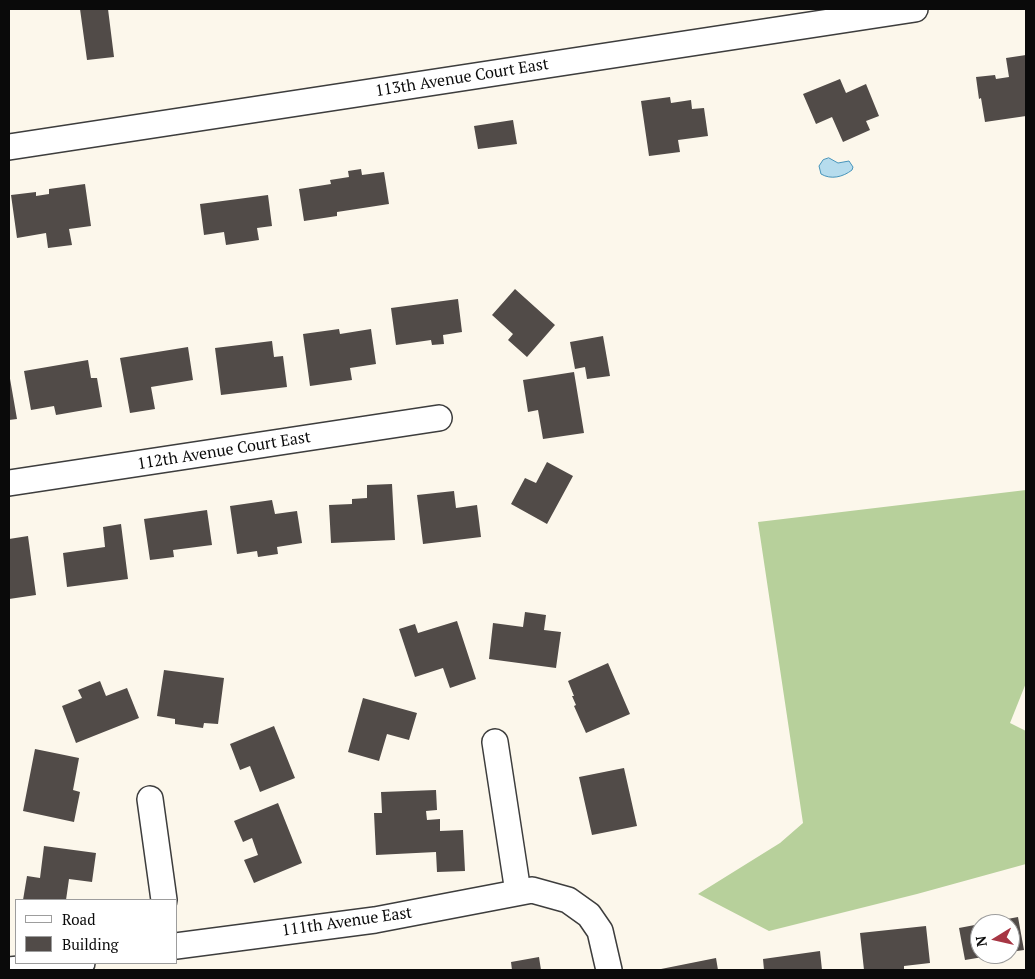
<!DOCTYPE html>
<style>
body{margin:0}
#map{position:relative;width:1035px;height:979px;overflow:hidden;background:#fcf7eb;font-family:"PT Serif",serif}
canvas{display:block}
.frame{position:absolute;inset:0;border:10px solid #0a0a0a;pointer-events:none}
.legend{position:absolute;left:15px;top:899px;width:162px;height:65px;box-sizing:border-box;background:#fff;border:1px solid #9d9d9d;margin:0;padding:6px 9px;list-style:none;font-size:15px;color:#0a0a0a}
.legend li{display:flex;align-items:center;gap:10px;height:25px}
.legend b{width:25px;border:1px solid #9d9d9d}
.north{position:absolute;left:970px;top:914px;width:50px;height:50px;box-sizing:border-box;background:#fff;border:1px solid #9d9d9d;border-radius:50%;rotate:261deg;font-size:14px;font-weight:700;line-height:20px;text-align:center;color:#0a0a0a}
.north::after{content:'';display:block;margin:auto;width:18px;height:22px;background:#a73644;clip-path:polygon(50% 0,100% 100%,50% 72%,0 100%)}
</style>
<div id="map">
<canvas width="1035" height="979"></canvas>
<div class="frame"></div>
<ul class="legend">
<li><b style="height:6px;background:#fff"></b>Road</li>
<li><b style="height:14px;background:#514b48"></b>Building</li>
</ul>
<div class="north">N</div>
</div>
<script>
const context = document.querySelector('canvas').getContext('2d');
context.lineJoin = 'round';
function fillPath(path, color) { context.fillStyle = color; context.fill(path, 'evenodd'); }
function strokePath(path, color, width, dash) { context.strokeStyle = color; context.lineWidth = width; context.lineCap = dash ? 'butt' : 'round'; context.setLineDash(dash || []); context.stroke(path); }
function write(font, color, halo, rows, align = 'center') {
  context.font = font + ' "PT Serif",serif'; context.lineWidth = 5; context.setLineDash([]); context.textBaseline = 'middle'; context.strokeStyle = halo; context.fillStyle = color; for (const [text, x, y, turn = 0] of rows) {
    context.save(); context.translate(x, y); context.rotate((+turn || 0) * Math.PI / 180); context.textAlign = isNaN(turn) ? turn : align; if (halo) context.strokeText(text, 0, 0); context.fillText(text, 0, 0); context.restore();
  }
}
const forest = new Path2D(`
 M 1026,490 L 1026,683 L 1010,723 L 1026,731 L 1026,864 L 917,894 L 769,931 L 698,894 L 780,843 L 803,823 L 758,522 Z`);
const water = new Path2D(`
 M 829,158 L 838,163 L 849,161 L 853,167 L 852,170 C 843,177 831,180 821,174 L 819,166 L 823,160 Z`);
const building = new Path2D(`
 M 80,9 L 108,9 L 114,57 L 87,60 Z
 M 1026,55 L 1026,116 L 985,122 L 981,98 L 979,99 L 976,77 L 995,75 L 996,79 L 1009,77 L 1006,58 Z
 M 840,79 L 846,93 L 866,84 L 879,116 L 866,121 L 870,130 L 843,142 L 832,117 L 816,124 L 803,94 Z
 M 670,97 L 671,103 L 691,100 L 692,109 L 704,108 L 708,136 L 678,140 L 680,152 L 649,156 L 641,101 Z
 M 513,120 L 517,144 L 478,149 L 474,126 Z
 M 361,169 L 362,175 L 384,172 L 389,204 L 337,212 L 337,216 L 304,221 L 299,189 L 331,184 L 330,180 L 349,177 L 348,171 Z
 M 85,184 L 91,226 L 69,229 L 72,245 L 48,248 L 46,233 L 17,238 L 11,195 L 36,192 L 36,196 L 49,194 L 49,189 Z
 M 268,195 L 272,226 L 257,228 L 259,240 L 226,245 L 224,232 L 204,235 L 200,204 Z
 M 515,289 L 555,325 L 527,357 L 508,340 L 513,334 L 492,315 Z
 M 458,299 L 462,332 L 443,335 L 444,344 L 432,345 L 431,340 L 396,345 L 391,308 Z
 M 339,329 L 340,334 L 371,329 L 376,364 L 350,368 L 352,380 L 310,386 L 303,334 Z
 M 603,336 L 610,376 L 587,379 L 585,367 L 575,369 L 570,342 Z
 M 272,341 L 274,357 L 283,356 L 287,387 L 221,395 L 215,348 Z
 M 188,347 L 193,380 L 151,387 L 155,409 L 130,413 L 120,358 Z
 M 88,360 L 91,378 L 97,378 L 102,407 L 56,415 L 54,406 L 31,410 L 24,371 Z
 M 574,372 L 584,433 L 543,439 L 538,410 L 528,412 L 523,380 Z
 M 9,373 L 17,419 L 9,420 Z
 M 547,462 L 573,476 L 547,524 L 511,504 L 525,478 L 536,483 Z
 M 392,484 L 395,540 L 331,543 L 329,505 L 352,504 L 352,499 L 367,498 L 367,485 Z
 M 454,491 L 456,508 L 477,505 L 481,537 L 423,544 L 417,495 Z
 M 272,500 L 275,514 L 297,511 L 302,543 L 277,547 L 278,554 L 258,557 L 257,551 L 237,554 L 230,506 Z
 M 207,510 L 212,545 L 173,550 L 174,557 L 150,560 L 144,519 Z
 M 121,524 L 128,579 L 67,587 L 63,553 L 105,547 L 103,527 Z
 M 28,536 L 36,595 L 9,599 L 9,539 Z
 M 525,612 L 546,615 L 544,630 L 561,632 L 556,668 L 489,659 L 493,623 L 523,627 Z
 M 457,621 L 476,679 L 450,688 L 443,668 L 415,677 L 399,629 L 415,624 L 418,633 Z
 M 608,663 L 630,714 L 586,733 L 574,706 L 576,705 L 572,696 L 574,696 L 568,681 Z
 M 164,670 L 224,678 L 218,724 L 204,723 L 203,728 L 175,724 L 175,719 L 157,716 Z
 M 100,681 L 106,696 L 127,688 L 139,718 L 76,743 L 62,706 L 82,698 L 78,690 Z
 M 363,698 L 417,713 L 409,740 L 387,734 L 379,761 L 348,752 Z
 M 274,726 L 295,778 L 260,792 L 250,766 L 240,770 L 230,744 Z
 M 35,749 L 79,758 L 73,790 L 80,792 L 74,822 L 23,811 Z
 M 624,768 L 637,826 L 592,835 L 579,777 Z
 M 436,790 L 437,810 L 426,811 L 427,820 L 440,819 L 440,831 L 463,830 L 465,871 L 437,872 L 436,852 L 376,855 L 374,813 L 382,813 L 381,792 Z
 M 278,803 L 302,863 L 254,883 L 244,860 L 258,855 L 252,838 L 243,842 L 234,821 Z
 M 44,846 L 96,853 L 92,882 L 69,879 L 66,900 L 23,900 L 27,876 L 40,878 Z
 M 1018,917 L 1024,950 L 1010,952 L 1010,924 L 986,923 Z
 M 980,924 L 980,954 L 995,955 L 965,960 L 959,928 Z
 M 926,926 L 930,963 L 904,966 L 904,970 L 864,970 L 860,933 Z
 M 820,951 L 822,970 L 764,970 L 763,959 Z
 M 539,957 L 541,970 L 512,970 L 511,962 Z
 M 716,958 L 718,970 L 661,970 L 661,969 Z`);
const minor = new Path2D(`
 M 9,147 L 915,9
 M 9,483 L 439,418
 M 495,742 L 518,892
 M 150,799 L 164,900
 M 176,946 L 375,920 L 532,890 L 568,900 L 589,915 L 600,931 L 609,970
 M 9,970 L 82,963`);
const streetNames = [
 ["113th Avenue Court East",462,78,-9],
 ["112th Avenue Court East",224,451,-9],
 ["111th Avenue East",347,922,-8]
];
fillPath(forest, '#b7d09b');
fillPath(water, '#b6dced');
strokePath(water, '#4794ba', 1);
fillPath(building, '#514b48');
strokePath(minor, '#3d3d3d', 28);
strokePath(minor, '#fff', 25);
write('16px', '#0a0a0a', '#fff', streetNames);
</script>
